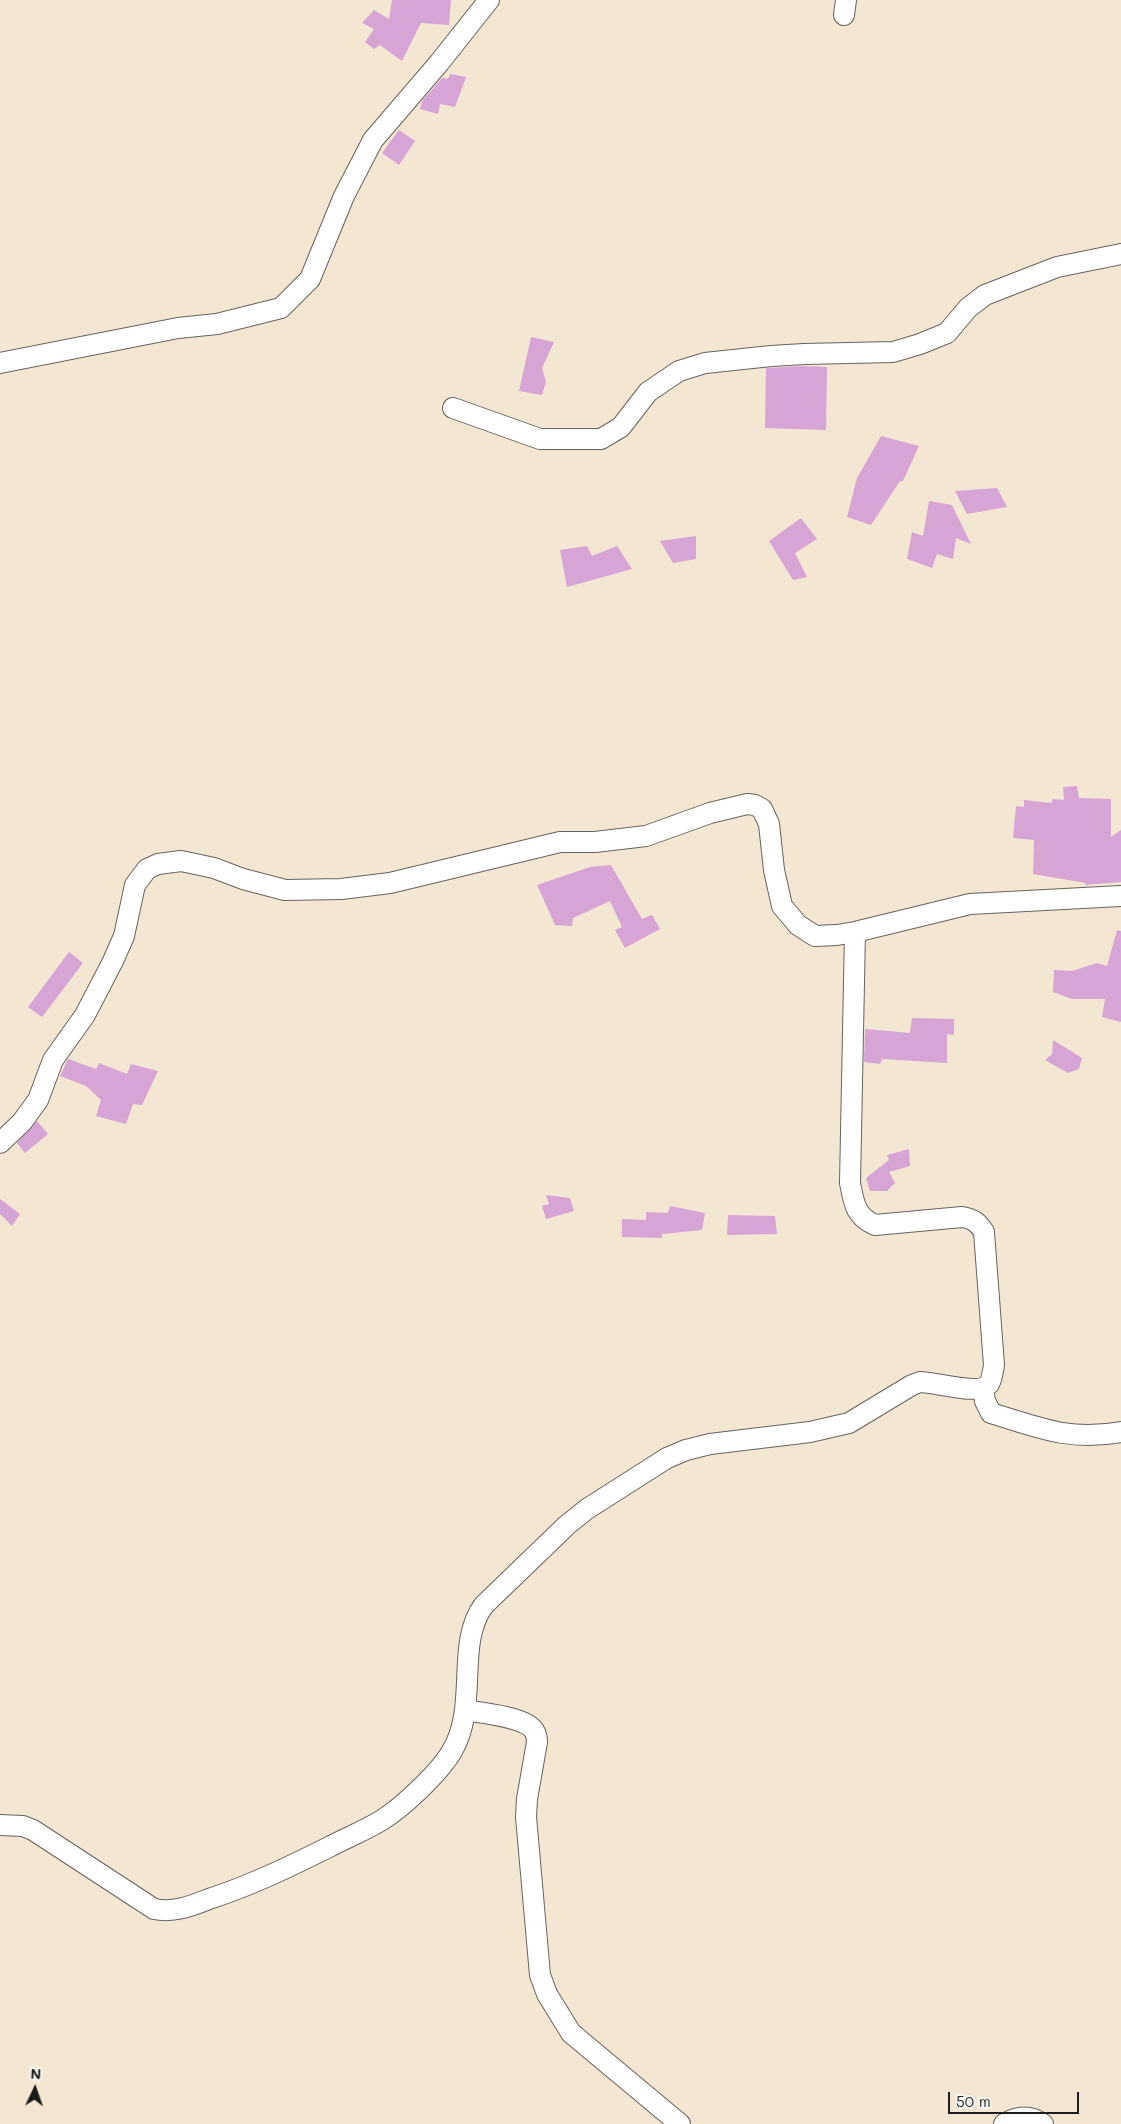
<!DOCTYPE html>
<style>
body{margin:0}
#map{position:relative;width:1121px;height:2124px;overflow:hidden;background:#f3e7d4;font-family:Mali,sans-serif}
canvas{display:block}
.north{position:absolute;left:10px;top:2064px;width:50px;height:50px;-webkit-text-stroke:4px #f6f6f2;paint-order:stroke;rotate:3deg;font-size:14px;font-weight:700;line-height:20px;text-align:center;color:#1c1c1c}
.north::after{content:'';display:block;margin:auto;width:18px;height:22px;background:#1c1c1c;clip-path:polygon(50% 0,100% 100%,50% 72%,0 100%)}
.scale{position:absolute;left:948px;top:2092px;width:131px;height:22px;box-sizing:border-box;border:2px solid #1c1c1c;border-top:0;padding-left:6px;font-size:15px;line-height:18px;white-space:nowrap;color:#1c1c1c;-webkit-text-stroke:4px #f6f6f2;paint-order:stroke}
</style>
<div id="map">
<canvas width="1121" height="2124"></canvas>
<div class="north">N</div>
<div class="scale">50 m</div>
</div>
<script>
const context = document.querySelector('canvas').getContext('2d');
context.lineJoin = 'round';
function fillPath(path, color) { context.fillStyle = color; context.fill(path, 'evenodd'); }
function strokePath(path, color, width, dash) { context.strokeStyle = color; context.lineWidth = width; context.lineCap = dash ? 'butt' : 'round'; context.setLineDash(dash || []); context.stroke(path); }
const building = new Path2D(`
 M 392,0 L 451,0 L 449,25 L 421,23 L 402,61 L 380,45 L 374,49 L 365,42 L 374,29 L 362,23 L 374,10 L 389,19 Z
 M 450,74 L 466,77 L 455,107 L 440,104 L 438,114 L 420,109 L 422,101 L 442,78 L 448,79 Z
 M 399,130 L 415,141 L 399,165 L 382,153 Z
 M 531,337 L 554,342 L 542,368 L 546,382 L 542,395 L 519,391 Z
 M 803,366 L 827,367 L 826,430 L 765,428 L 766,368 Z
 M 881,436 L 919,446 L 903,481 L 900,481 L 871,525 L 847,517 L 857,478 Z
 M 997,488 L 1007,507 L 967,514 L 955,491 Z
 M 929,501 L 952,505 L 971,544 L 956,538 L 953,559 L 937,554 L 932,568 L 907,559 L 912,532 L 923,536 Z
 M 801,518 L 817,539 L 795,553 L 807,577 L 793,580 L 769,541 Z
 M 696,536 L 696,559 L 673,563 L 660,541 Z
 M 587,546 L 592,556 L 617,546 L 632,569 L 567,587 L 560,550 Z
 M 1077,786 L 1079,798 L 1111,799 L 1111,837 L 1121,830 L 1121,882 L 1085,885 L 1086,883 L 1033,874 L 1034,840 L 1013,838 L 1016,806 L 1024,807 L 1024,800 L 1052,803 L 1052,799 L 1064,800 L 1063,787 Z
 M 611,865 L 642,919 L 652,915 L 660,929 L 625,948 L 615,930 L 622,927 L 610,901 L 573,918 L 572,926 L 555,925 L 537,885 L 590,867 Z
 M 1117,930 L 1121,931 L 1121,1022 L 1102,1017 L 1105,999 L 1072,999 L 1053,992 L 1054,970 L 1072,971 L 1097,963 L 1107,966 Z
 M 69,952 L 83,963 L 42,1017 L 28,1007 Z
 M 912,1018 L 954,1019 L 954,1035 L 947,1034 L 947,1063 L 882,1059 L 880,1064 L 864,1062 L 865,1029 L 910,1033 Z
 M 1053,1040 L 1082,1058 L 1079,1069 L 1068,1073 L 1045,1060 L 1052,1054 Z
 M 68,1059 L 96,1069 L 99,1063 L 127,1074 L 131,1064 L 158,1071 L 142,1105 L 133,1104 L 126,1124 L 96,1116 L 101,1100 L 86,1086 L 60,1076 Z
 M 37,1121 L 48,1134 L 25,1153 L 17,1143 Z
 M 909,1149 L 910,1166 L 889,1172 L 895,1183 L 887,1191 L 870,1191 L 866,1178 L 889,1160 L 887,1155 Z
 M 546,1195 L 570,1198 L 574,1211 L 546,1219 L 542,1206 L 549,1204 Z
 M 0,1199 L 20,1214 L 12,1226 L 0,1214 Z
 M 670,1206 L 705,1213 L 702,1230 L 662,1234 L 662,1238 L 622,1237 L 622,1219 L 646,1220 L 646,1212 L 668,1213 Z
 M 728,1215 L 775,1216 L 777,1234 L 727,1235 Z`);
const minor = new Path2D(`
 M 844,15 L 846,0
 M 0,363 L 178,328 L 217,324 L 281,308 L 310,279 L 344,196 L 373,140 L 439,63 L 489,0
 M 453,408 L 540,439 L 601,439 L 621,427 L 648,392 L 679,371 L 705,363 L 771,356 L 804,354 L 893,352 L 920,344 L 947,333 L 968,308 L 985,295 L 1057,267 L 1121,254
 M 0,1143 L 22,1122 L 38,1100 L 53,1060 L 85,1015 L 113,961 L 124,936 L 135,885 L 147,869 L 158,864 L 181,861 L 214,868 L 243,879 L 285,890 L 341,889 L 390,883 L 560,842 L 595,842 L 646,836 L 710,813 L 747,804 L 755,805 L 762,809 L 769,824 L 774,870 L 782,906 L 798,925 L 815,936 L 837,935 L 855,932 L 970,904 L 1121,896
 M 983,1388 L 985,1401 L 991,1413 C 1039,1428 1069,1441 1121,1432
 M 467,1710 C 484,1714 519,1716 532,1728 C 536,1732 537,1736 537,1742 L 527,1799 L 526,1817 L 540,1975 L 547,1994 L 571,2033 L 680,2124
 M 0,1825 L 23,1826 L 33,1830 L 154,1909 C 174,1913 191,1906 209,1899 C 252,1885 291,1866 331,1846 C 348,1837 366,1830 382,1820 C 403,1807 440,1772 452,1751 C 479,1706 455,1643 484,1605 L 567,1525 L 587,1509 L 667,1458 L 686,1450 L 710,1444 L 810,1432 L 849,1423 L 912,1385 L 920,1382 C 936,1382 979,1396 989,1384 C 992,1379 993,1371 994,1365 L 984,1232 C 978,1222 973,1219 962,1217 L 875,1225 C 855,1216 854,1203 850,1183 L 855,932
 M 1004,2124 C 1017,2116 1030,2115 1043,2124`);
fillPath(building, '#d7a4d6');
strokePath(minor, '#67635c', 22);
strokePath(minor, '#fff', 20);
</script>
